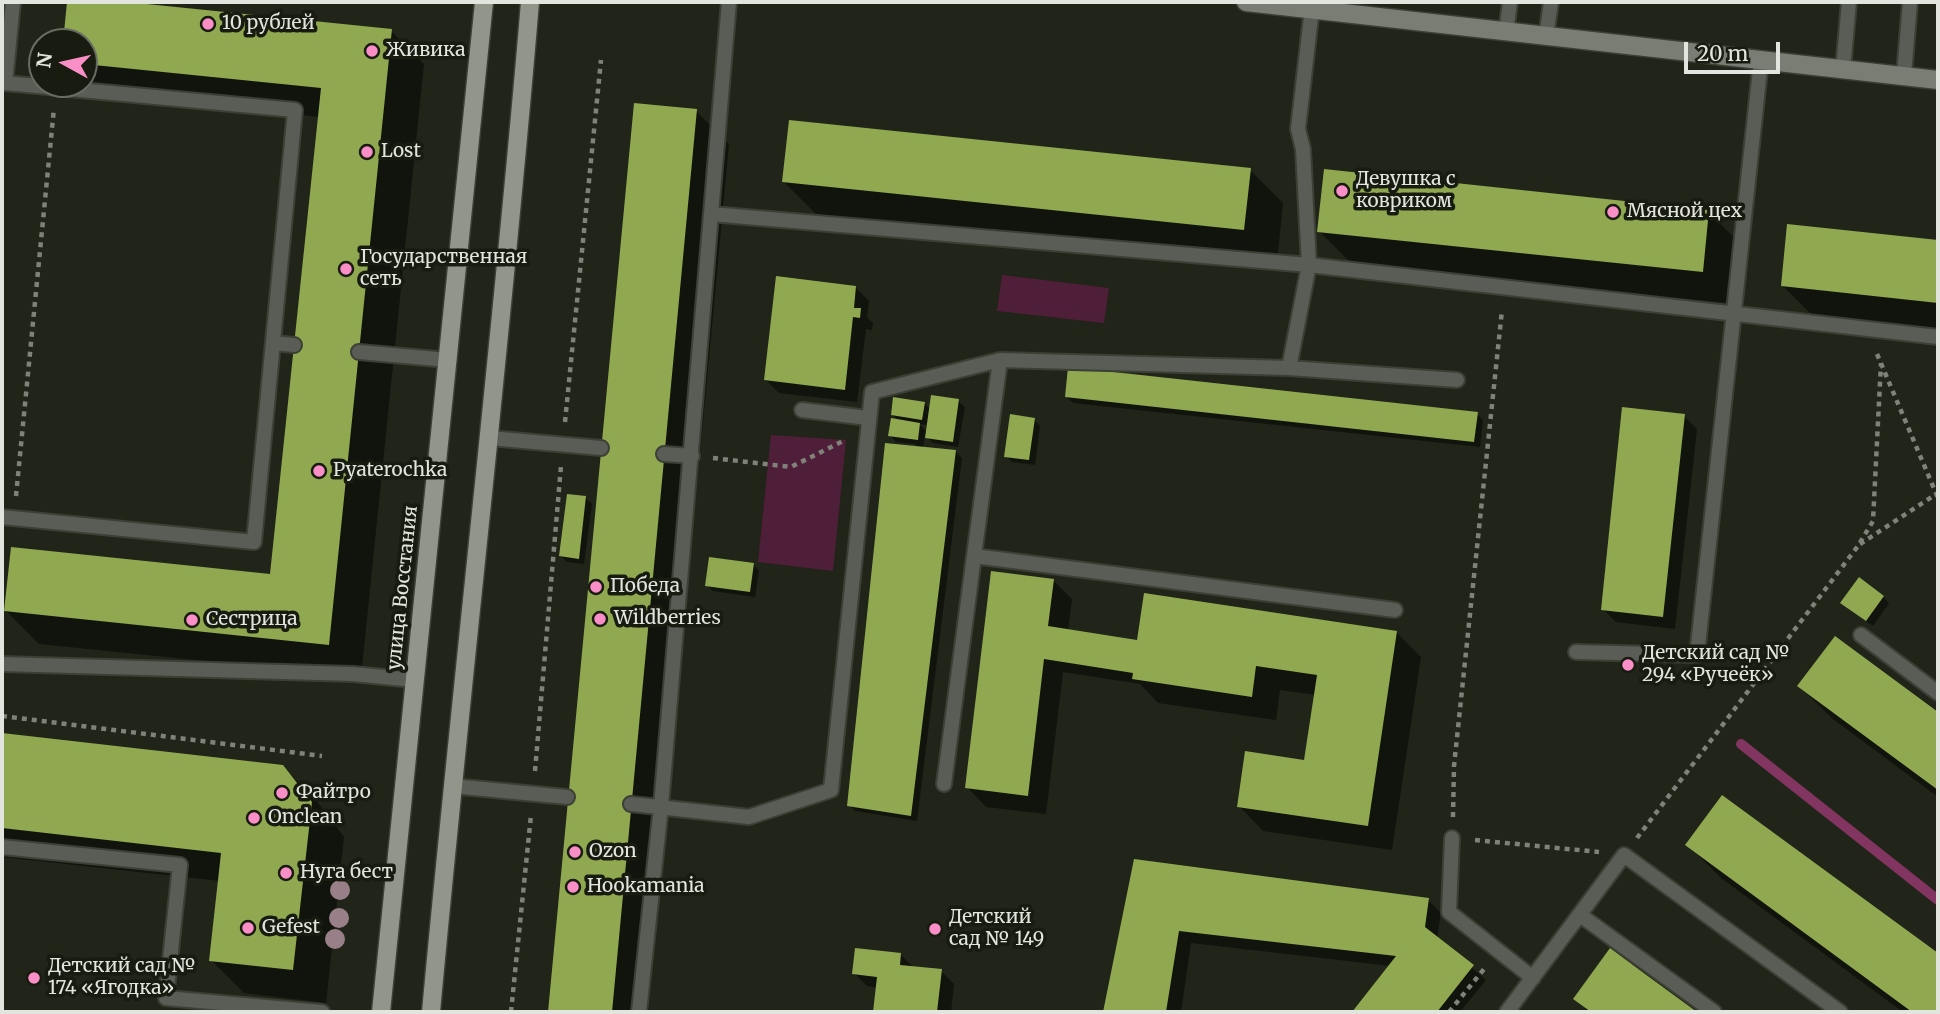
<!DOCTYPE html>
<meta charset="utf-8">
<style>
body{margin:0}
#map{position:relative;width:1940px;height:1014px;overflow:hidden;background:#212419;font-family:Merriweather,serif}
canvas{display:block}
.frame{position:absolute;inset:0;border:4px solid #e2e5dd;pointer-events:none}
.north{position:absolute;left:28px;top:28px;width:70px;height:70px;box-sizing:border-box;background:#171b10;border:2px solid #686c62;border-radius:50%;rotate:278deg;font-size:19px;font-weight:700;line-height:28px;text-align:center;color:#e2e5dd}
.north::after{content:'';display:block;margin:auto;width:24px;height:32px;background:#fa8fc7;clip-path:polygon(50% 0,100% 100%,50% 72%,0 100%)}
.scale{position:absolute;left:1684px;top:42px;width:96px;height:32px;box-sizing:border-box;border:4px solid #e2e5dd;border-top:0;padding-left:9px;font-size:21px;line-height:24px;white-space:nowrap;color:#e2e5dd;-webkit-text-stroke:5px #171b10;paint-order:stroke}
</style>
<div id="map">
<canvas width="1940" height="1014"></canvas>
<div class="frame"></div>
<div class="north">N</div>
<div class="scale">20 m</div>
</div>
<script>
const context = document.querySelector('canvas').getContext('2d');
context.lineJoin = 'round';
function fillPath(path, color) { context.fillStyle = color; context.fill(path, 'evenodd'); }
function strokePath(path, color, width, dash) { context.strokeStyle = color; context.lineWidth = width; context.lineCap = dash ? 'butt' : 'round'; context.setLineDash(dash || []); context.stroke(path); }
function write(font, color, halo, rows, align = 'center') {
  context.font = font + ' Merriweather,serif'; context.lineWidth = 7; context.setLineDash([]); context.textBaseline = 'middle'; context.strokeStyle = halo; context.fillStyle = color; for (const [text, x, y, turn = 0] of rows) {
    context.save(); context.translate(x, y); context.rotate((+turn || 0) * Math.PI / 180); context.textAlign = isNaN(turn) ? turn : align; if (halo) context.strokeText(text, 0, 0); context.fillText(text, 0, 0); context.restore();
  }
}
const green = new Path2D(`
 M 1002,275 L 1109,288 L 1104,323 L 997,311 Z
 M 771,435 L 846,440 L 833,571 L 758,562 Z`);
const shadow = new Path2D(`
 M 68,2 L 110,2 L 391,31 L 424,64 L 361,677 L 39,644 L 6,611 L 272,576 L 320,117 L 96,94 L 84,82 L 84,42 L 64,42 Z
 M 636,105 L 696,111 L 729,144 L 648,1012 L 550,1012 Z
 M 1250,170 L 1283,203 L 1277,263 L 817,215 L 784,182 Z
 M 1708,212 L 1742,245 L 1735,304 L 1352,264 L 1319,231 Z
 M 1789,226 L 1938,241 L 1938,332 L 1816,319 L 1783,286 Z
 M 856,288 L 869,301 L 867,317 L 873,323 L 872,330 L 866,329 L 857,402 L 779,393 L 766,380 Z
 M 1067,397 L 1477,414 L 1483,420 L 1480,447 L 1073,403 Z
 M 958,401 L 965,407 L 958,447 L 933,443 L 925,435 L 923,448 L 956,452 L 962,458 L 917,821 L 855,811 L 849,805 L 916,444 L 896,442 L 890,435 L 899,421 L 893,415 L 924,403 L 931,410 ZM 919,424 L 928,425 L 927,432 Z
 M 1684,416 L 1697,429 L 1675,629 L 1616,622 L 1603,609 Z
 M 1034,419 L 1040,426 L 1035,465 L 1012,462 L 1006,456 Z
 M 586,498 L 592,504 L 584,564 L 567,562 L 561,556 Z
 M 753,564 L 759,571 L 755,597 L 713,591 L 707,585 Z
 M 1053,580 L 1072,599 L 1068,631 L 1136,642 L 1396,632 L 1421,657 L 1392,850 L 1263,831 L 1239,806 L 1306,762 L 1316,695 L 1280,690 L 1276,720 L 1158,703 L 1140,684 L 1063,672 L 1046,814 L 986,807 L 967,787 Z
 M 1883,597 L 1889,603 L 1873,626 L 1849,609 Z
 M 1835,638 L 1938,714 L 1938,797 L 1833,719 L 1799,686 Z
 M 2,735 L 282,766 L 316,800 L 344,837 L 326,1003 L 244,993 L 211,960 L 220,881 L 2,857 Z
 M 1723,797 L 1938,956 L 1938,1012 L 1903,1012 L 1721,878 L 1688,845 Z
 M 1135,861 L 1428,900 L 1441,913 L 1437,939 L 1486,980 L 1460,1012 L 1354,1012 L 1391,966 L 1191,943 L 1181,1012 L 1105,1012 Z
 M 1610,951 L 1694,1012 L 1589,1012 L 1575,999 Z
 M 901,955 L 914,968 L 941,971 L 954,984 L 951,1012 L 875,1012 L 878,988 L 867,986 L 854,973 Z`);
const stream = new Path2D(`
 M 1741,744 L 1938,900`);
const building = new Path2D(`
 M 67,2 L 127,2 L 392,29 L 329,645 L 4,611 L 11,547 L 270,574 L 321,88 L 84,64 L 84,42 L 63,42 Z
 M 634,103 L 697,109 L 612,1012 L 548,1012 Z
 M 789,120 L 1251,168 L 1244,230 L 782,182 Z
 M 1324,169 L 1709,210 L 1703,272 L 1317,232 Z
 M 1787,224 L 1938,240 L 1938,303 L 1781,286 Z
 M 776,276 L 856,286 L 854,308 L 861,308 L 860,318 L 853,317 L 845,390 L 764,380 Z
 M 1068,367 L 1478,412 L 1474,442 L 1065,397 Z
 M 931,395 L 959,399 L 953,442 L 925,438 Z
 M 893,397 L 925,402 L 922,420 L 891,415 Z
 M 1622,407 L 1685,414 L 1663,617 L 1601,610 Z
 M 1010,414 L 1035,418 L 1029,460 L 1004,457 Z
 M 891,418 L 920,423 L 918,440 L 888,436 Z
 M 885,443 L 956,450 L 911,816 L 847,806 Z
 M 567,494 L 586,496 L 579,559 L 559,556 Z
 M 709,557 L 754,563 L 750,592 L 705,586 Z
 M 991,571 L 1054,579 L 1048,626 L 1137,640 L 1144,593 L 1397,631 L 1368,826 L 1237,807 L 1245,751 L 1304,760 L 1317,675 L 1256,666 L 1252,697 L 1132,679 L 1133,673 L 1044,659 L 1028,796 L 965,788 Z
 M 1859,577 L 1884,596 L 1866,621 L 1840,603 Z
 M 1835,636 L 1938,712 L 1938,790 L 1797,686 Z
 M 2,733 L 283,765 L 312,802 L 293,970 L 209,961 L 221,853 L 2,828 Z
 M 1722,795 L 1938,953 L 1938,1012 L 1912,1012 L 1685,845 Z
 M 1134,859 L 1429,898 L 1425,927 L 1474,965 L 1437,1012 L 1352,1012 L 1396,956 L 1179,931 L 1166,1012 L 1103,1012 Z
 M 855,948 L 901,953 L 900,965 L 942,969 L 937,1012 L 873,1012 L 877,977 L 852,974 Z
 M 1610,948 L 1645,974 L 1697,1012 L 1591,1012 L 1573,999 Z`);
const path = new Path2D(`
 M 1877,354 L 1938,498
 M 565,422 L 601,60
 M 713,458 L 791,467 L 845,440
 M 16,496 L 54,108
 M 1860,544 L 1938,493
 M 2,716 L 322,756
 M 535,771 L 561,466
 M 1453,817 L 1454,766 L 1502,310
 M 1637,838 L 1858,546 L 1873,521 L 1881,363
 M 1475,840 L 1599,852
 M 511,1012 L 531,815
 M 1449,1012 L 1484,969`);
const lane = new Path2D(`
 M 729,2 L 711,214 L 1309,265 L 1303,149 L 1298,129 L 1312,8
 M 1506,33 L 1510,2
 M 1546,37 L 1551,2
 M 1843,69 L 1849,2
 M 1904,75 L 1910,2
 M 273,343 L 294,345
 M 359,352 L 448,360
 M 1289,368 L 1457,380
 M 802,410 L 868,418
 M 490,438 L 601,448
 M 664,454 L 692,456
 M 2,517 L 254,542 L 295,110 L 5,83 L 13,2
 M 1395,610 L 974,556 L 1000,360 L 1289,368 L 1309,265 L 1938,337
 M 1861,635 L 1938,693
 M 1576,652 L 1697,655 L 1761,60
 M 2,664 L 353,674 L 414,680
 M 944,784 L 974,556
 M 452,786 L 567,797
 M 631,804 L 749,817 L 831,790 L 872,392 L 1000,360
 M 1452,838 L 1449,912 L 1533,978
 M 2,847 L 180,865 L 166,998 L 322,1012
 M 1580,915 L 1714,1012
 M 639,1012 L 661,806 L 711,214
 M 1507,1012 L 1624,855 L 1840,1012`);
const secondary = new Path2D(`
 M 1246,2 L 1938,80`);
const primary = new Path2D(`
 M 381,1012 L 484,2
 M 431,1012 C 462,675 502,339 530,2`);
const trees = [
 [340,890],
 [339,918],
 [335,939]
];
const markers = [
 [208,24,7,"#fa8fc7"],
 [372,51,7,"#fa8fc7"],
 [367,152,7,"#fa8fc7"],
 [1342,191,7,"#fa8fc7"],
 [1613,212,7,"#fa8fc7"],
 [346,269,7,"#fa8fc7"],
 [319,471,7,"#fa8fc7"],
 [596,587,7,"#fa8fc7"],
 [600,619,7,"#fa8fc7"],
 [192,620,7,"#fa8fc7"],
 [1628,665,7,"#fa8fc7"],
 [282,793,7,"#fa8fc7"],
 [254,818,7,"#fa8fc7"],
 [575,852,7,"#fa8fc7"],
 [286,873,7,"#fa8fc7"],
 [573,887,7,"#fa8fc7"],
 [248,928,7,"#fa8fc7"],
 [935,929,7,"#fa8fc7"],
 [34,978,7,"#fa8fc7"]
];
const poiNames = [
 ["10 рублей",222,24],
 ["Живика",386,51],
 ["Lost",381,152],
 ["Девушка с",1356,180],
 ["ковриком",1356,202],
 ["Мясной цех",1627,212],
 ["Государственная",360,258],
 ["сеть",360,280],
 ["Pyaterochka",333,471],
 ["Победа",610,587],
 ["Wildberries",614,619],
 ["Сестрица",206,620],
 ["Детский сад №",1642,654],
 ["294 «Ручеёк»",1642,676],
 ["Файтро",296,793],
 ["Onclean",268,818],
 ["Ozon",589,852],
 ["Нуга бест",300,873],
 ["Hookamania",587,887],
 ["Детский",949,918],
 ["сад № 149",949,940],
 ["Gefest",262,928],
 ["Детский сад №",48,967],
 ["174 «Ягодка»",48,989]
];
const streetNames = [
 ["улица Восстания",403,588,-84]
];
fillPath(green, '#4f1e39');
fillPath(shadow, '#0007');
strokePath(stream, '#823560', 10);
fillPath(building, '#90a951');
strokePath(lane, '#3c3f34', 18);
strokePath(secondary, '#3c3f34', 21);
strokePath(primary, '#3c3f34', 21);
strokePath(path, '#7f8279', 4.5, [5, 5]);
strokePath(lane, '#5a5c56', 14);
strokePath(secondary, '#7a7d73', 18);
strokePath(primary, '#92968a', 18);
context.fillStyle = '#998088';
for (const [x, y] of trees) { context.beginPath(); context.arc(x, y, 10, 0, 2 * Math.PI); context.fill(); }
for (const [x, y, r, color] of markers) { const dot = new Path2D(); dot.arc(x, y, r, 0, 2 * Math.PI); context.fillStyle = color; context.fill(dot); strokePath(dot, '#171b10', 2.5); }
write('19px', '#e2e5dd', '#171b10', poiNames, 'left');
write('19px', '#e2e5dd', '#171b10', streetNames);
</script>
